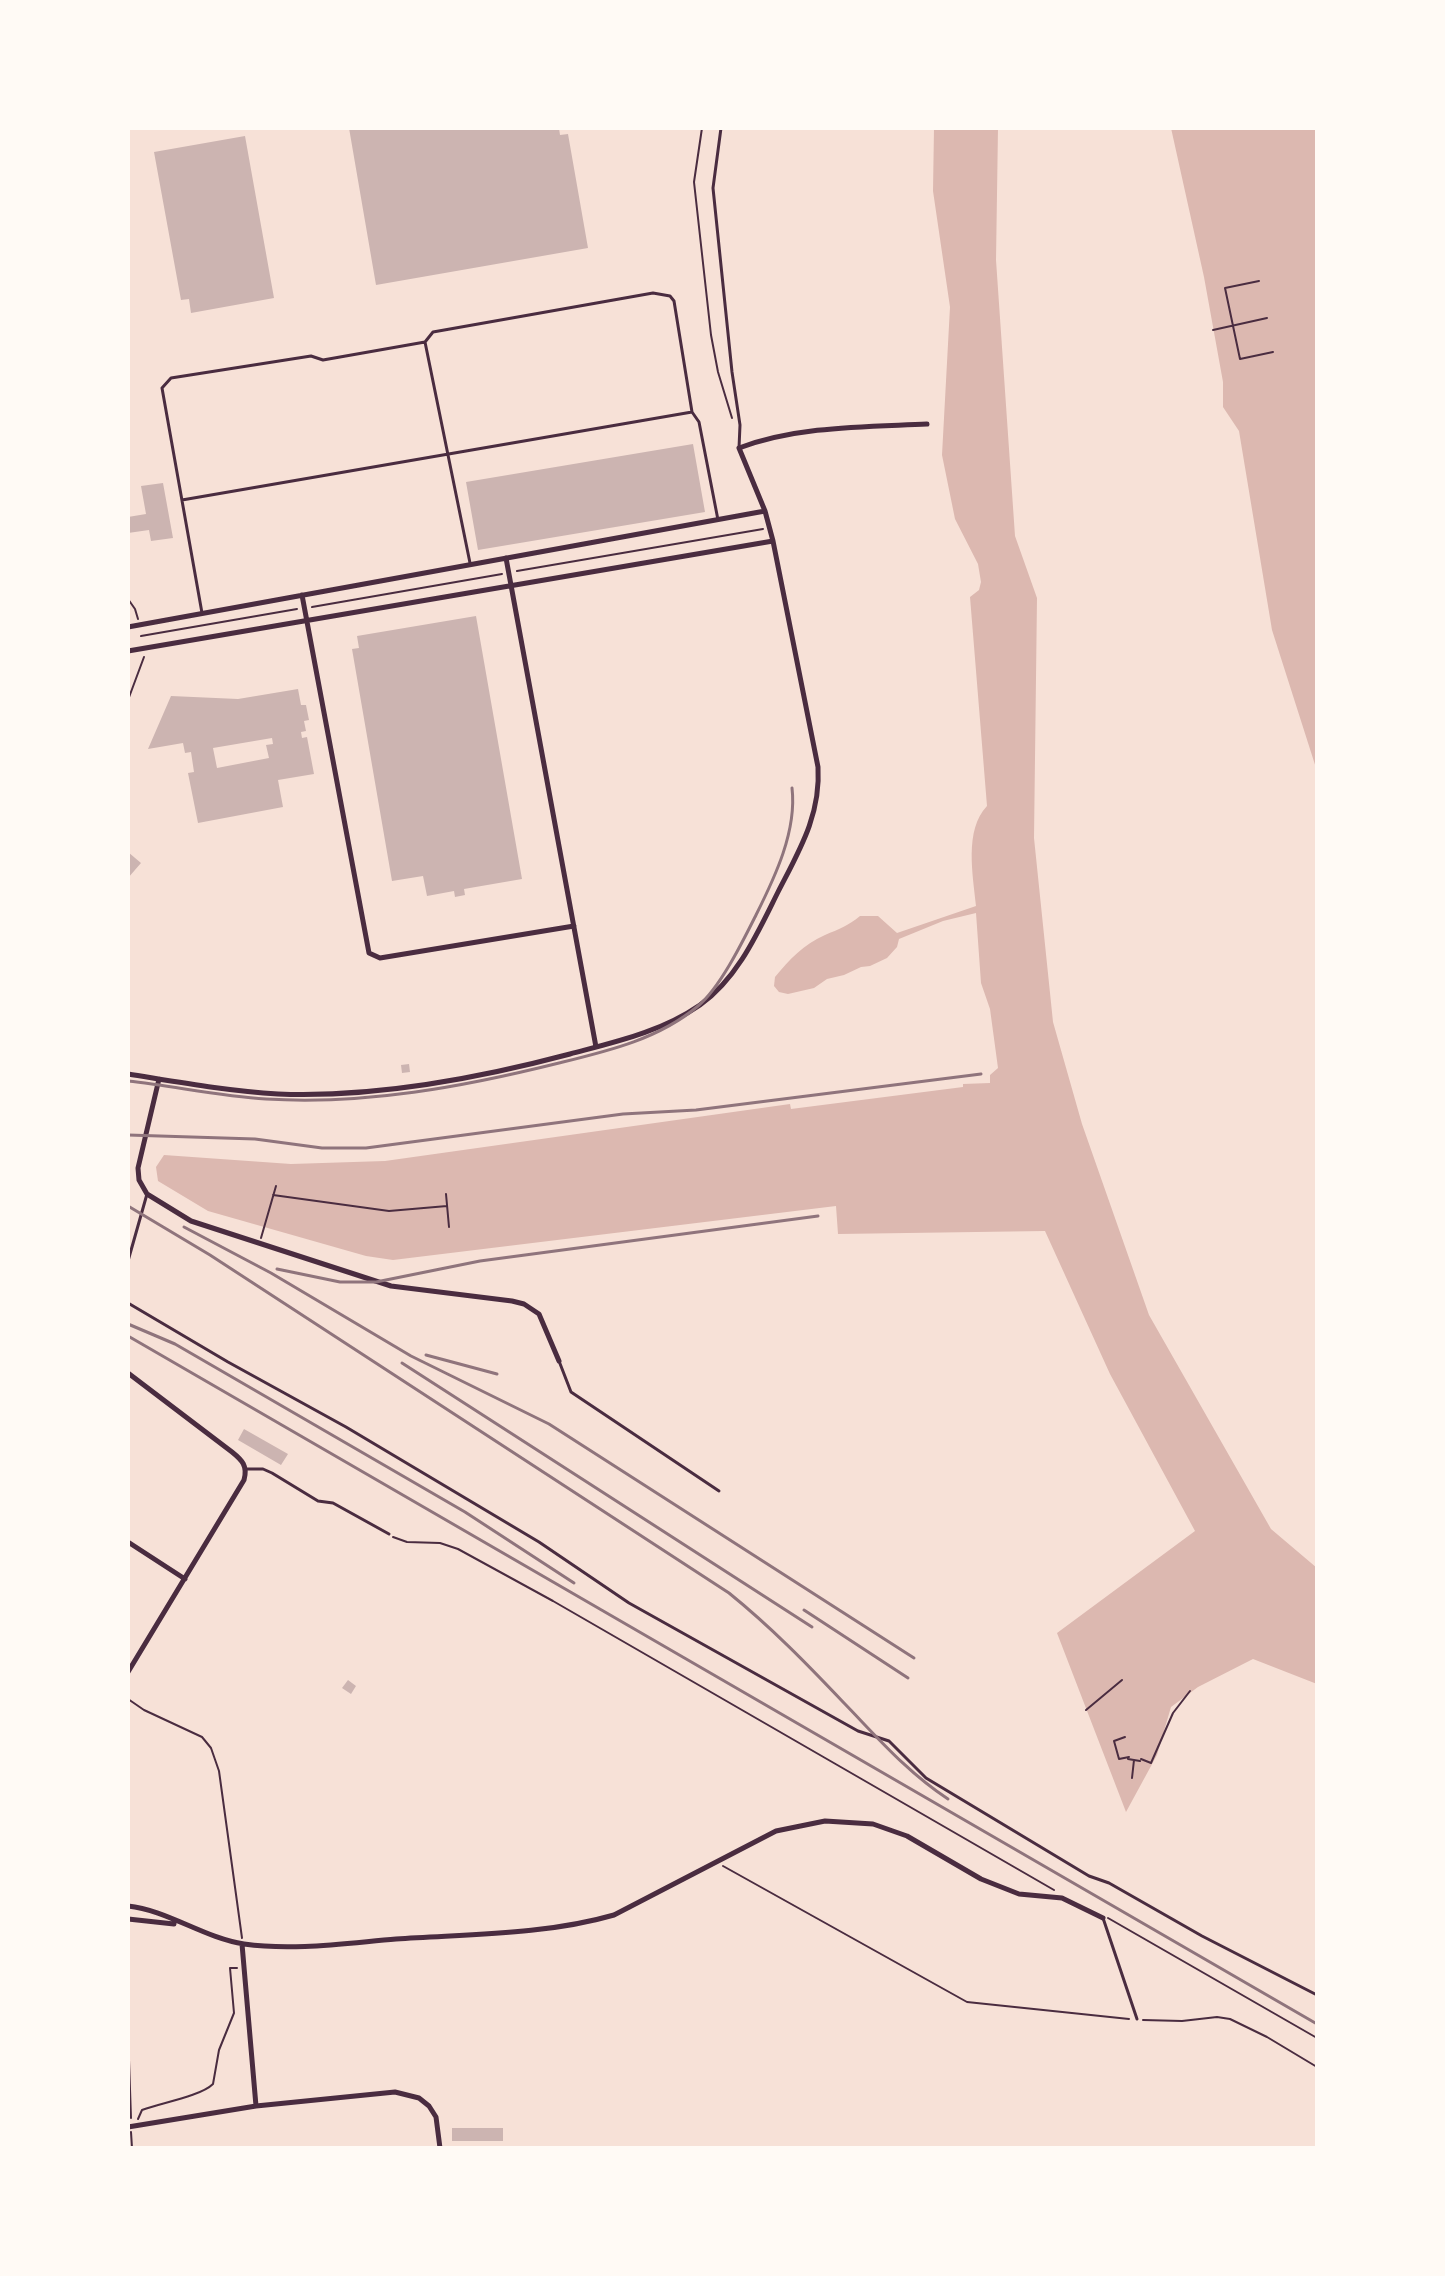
<!DOCTYPE html>
<style>
body{margin:0}
#map{position:relative;width:1445px;height:2276px;overflow:hidden;background:#f7e1d7;font-family:Cabin,sans-serif}
canvas{display:block}
.frame{position:absolute;inset:0;border:130px solid #fffaf5;pointer-events:none}
</style>
<div id="map">
<canvas width="1445" height="2276"></canvas>
<div class="frame"></div>
</div>
<script>
const context = document.querySelector('canvas').getContext('2d');
context.lineJoin = 'round';
function fillPath(path, color) { context.fillStyle = color; context.fill(path, 'evenodd'); }
function strokePath(path, color, width, dash) { context.strokeStyle = color; context.lineWidth = width; context.lineCap = dash ? 'butt' : 'round'; context.setLineDash(dash || []); context.stroke(path); }
const water = new Path2D(`
 M 934,128 L 998,128 L 996,260 L 1015,536 L 1037,598 L 1034,838 L 1053,1022 L 1082,1124 L 1149,1315 L 1271,1529 L 1317,1568 L 1317,1684 L 1253,1659 L 1198,1687 L 1171,1707 L 1157,1755 L 1126,1812 L 1057,1633 L 1195,1531 L 1110,1374 L 1045,1231 L 838,1234 L 836,1206 L 393,1260 L 366,1256 L 208,1211 L 158,1181 L 156,1167 L 164,1155 L 291,1164 L 385,1161 L 790,1104 L 791,1109 L 963,1087 L 963,1084 L 990,1083 L 990,1075 L 998,1068 L 990,1009 L 981,983 L 976,913 L 943,921 L 899,939 L 897,947 L 887,958 L 870,966 L 861,967 L 844,975 L 827,979 L 814,988 L 788,994 L 779,992 L 774,986 L 775,977 C 789,960 804,944 825,935 C 839,929 848,926 860,916 L 878,916 L 897,933 L 976,906 C 973,875 964,830 987,806 L 970,597 L 979,590 L 981,582 L 978,564 L 955,519 L 942,455 L 950,307 L 933,191 Z
 M 1171,128 L 1317,128 L 1317,771 L 1272,630 L 1239,431 L 1223,407 L 1223,382 L 1204,277 Z`);
const building = new Path2D(`
 M 349,128 L 559,128 L 560,135 L 568,134 L 588,248 L 376,285 Z
 M 245,136 L 274,298 L 191,313 L 189,299 L 181,300 L 154,152 Z
 M 693,444 L 705,512 L 478,550 L 466,482 Z
 M 163,483 L 173,538 L 151,541 L 149,530 L 128,533 L 128,517 L 146,514 L 141,486 Z
 M 476,616 L 522,879 L 464,889 L 465,895 L 455,897 L 454,891 L 427,896 L 423,876 L 392,881 L 352,649 L 359,648 L 357,636 Z
 M 298,689 L 301,705 L 306,705 L 309,720 L 304,721 L 306,731 L 301,732 L 302,738 L 307,737 L 314,774 L 278,780 L 283,807 L 198,823 L 188,773 L 194,772 L 191,752 L 185,753 L 183,743 L 148,749 L 171,696 L 238,699 ZM 272,738 L 273,744 L 266,745 L 269,758 L 217,768 L 213,748 Z
 M 128,852 L 141,863 L 128,878 Z
 M 409,1064 L 410,1072 L 402,1073 L 401,1065 Z
 M 244,1429 L 288,1454 L 281,1465 L 238,1440 Z
 M 348,1680 L 356,1686 L 351,1694 L 342,1688 Z
 M 452,2128 L 503,2128 L 503,2141 L 452,2141 Z`);
const path = new Path2D(`
 M 702,128 L 694,182 L 711,335 L 718,372 L 732,418
 M 1259,281 L 1225,288 L 1240,359 L 1273,352
 M 1213,330 L 1267,318
 M 517,571 L 763,529
 M 128,599 L 135,609 L 138,619
 M 312,607 L 502,574
 M 141,636 L 297,609
 M 128,700 L 144,657
 M 446,1194 L 449,1227
 M 273,1195 L 389,1211 L 447,1206
 M 261,1238 L 276,1186
 M 393,1537 L 407,1542 L 440,1543 L 458,1549 L 553,1601 L 1054,1890
 M 128,1699 L 144,1710 L 202,1737 L 211,1748 L 219,1771 L 242,1938
 M 1086,1710 L 1122,1680
 M 1125,1737 L 1114,1741 L 1119,1759 L 1129,1757
 M 1128,1759 L 1140,1761
 M 1141,1759 L 1151,1763 L 1173,1713 L 1190,1691
 M 1132,1778 L 1134,1760
 M 723,1866 L 967,2002 L 1129,2019
 M 1108,1918 L 1317,2038
 M 1143,2020 L 1182,2021 L 1217,2017 L 1230,2019 L 1267,2037 L 1317,2067
 M 128,2031 L 131,2118
 M 138,2119 L 142,2110 C 161,2103 201,2096 213,2084 L 219,2050 L 234,2013 L 230,1968 L 237,1968
 M 131,2132 L 132,2148`);
const service = new Path2D(`
 M 721,128 L 713,188 L 732,372 L 740,425 L 739,448
 M 425,342 L 433,332 L 653,293 L 670,296 L 674,301 L 692,412 L 699,422 L 718,520
 M 182,500 L 692,412
 M 202,613 L 162,388 L 171,378 L 311,356 L 323,360 L 425,342 L 470,563
 M 128,1261 L 147,1194
 M 128,1303 L 228,1362 L 346,1427 L 539,1542 L 629,1603 L 858,1731 L 889,1741 L 926,1778 L 1089,1876 L 1109,1883 L 1202,1936 L 1317,1995
 M 559,1361 L 571,1392 L 719,1491
 M 246,1469 L 263,1469 L 272,1473 L 318,1501 L 333,1503 L 389,1534
 M 1103,1918 L 1137,2019`);
const minor = new Path2D(`
 M 506,558 L 596,1047
 M 302,595 L 369,953 L 380,958 L 574,926
 M 128,627 L 765,511
 M 128,651 L 773,541
 M 128,1074 C 178,1082 227,1091 278,1094 C 375,1098 476,1079 570,1054 C 615,1042 661,1032 700,1005 C 738,978 758,932 778,892 C 799,851 821,815 818,767 L 773,541 L 765,511 L 739,448 C 798,426 864,427 927,424
 M 159,1079 L 138,1168 L 139,1180 L 147,1194 L 191,1221 L 391,1286 L 512,1301 L 524,1304 L 539,1314 L 559,1361
 M 128,1373 L 232,1452 C 242,1460 248,1466 244,1480 L 128,1672
 M 128,1542 L 185,1579
 M 128,1906 C 167,1910 204,1938 244,1944 C 293,1951 347,1943 396,1939 C 468,1934 545,1935 614,1915 L 776,1831 L 825,1821 L 873,1824 L 907,1836 L 981,1879 L 1019,1894 L 1062,1898 L 1103,1918
 M 128,1919 L 174,1924
 M 242,1944 L 256,2106
 M 128,2127 L 256,2106 L 395,2092 L 419,2098 L 429,2106 L 436,2117 L 440,2148`);
const rail = new Path2D(`
 M 128,1081 C 174,1086 219,1096 266,1099 C 365,1105 463,1087 559,1063 C 608,1051 659,1039 698,1006 C 720,988 743,941 756,915 C 775,877 797,831 792,788
 M 128,1135 L 255,1139 L 322,1148 L 366,1148 L 623,1114 L 696,1110 L 981,1074
 M 128,1206 L 210,1255 L 729,1593 C 771,1627 807,1664 844,1703 C 877,1737 907,1772 948,1799
 M 184,1227 L 271,1273 L 411,1356 L 549,1424 L 914,1658
 M 277,1269 L 340,1282 L 376,1282 L 480,1261 L 818,1216
 M 128,1324 L 175,1344 L 465,1512 L 574,1583
 M 128,1336 L 1317,2024
 M 426,1355 L 497,1374
 M 402,1363 L 812,1627
 M 804,1610 L 908,1678`);
fillPath(water, '#dcb8b0');
fillPath(building, '#ccb4b1');
strokePath(path, '#4a2c40', 2);
strokePath(service, '#4a2c40', 3);
strokePath(minor, '#4a2c40', 5);
strokePath(rail, '#8f747c', 3);
</script>
